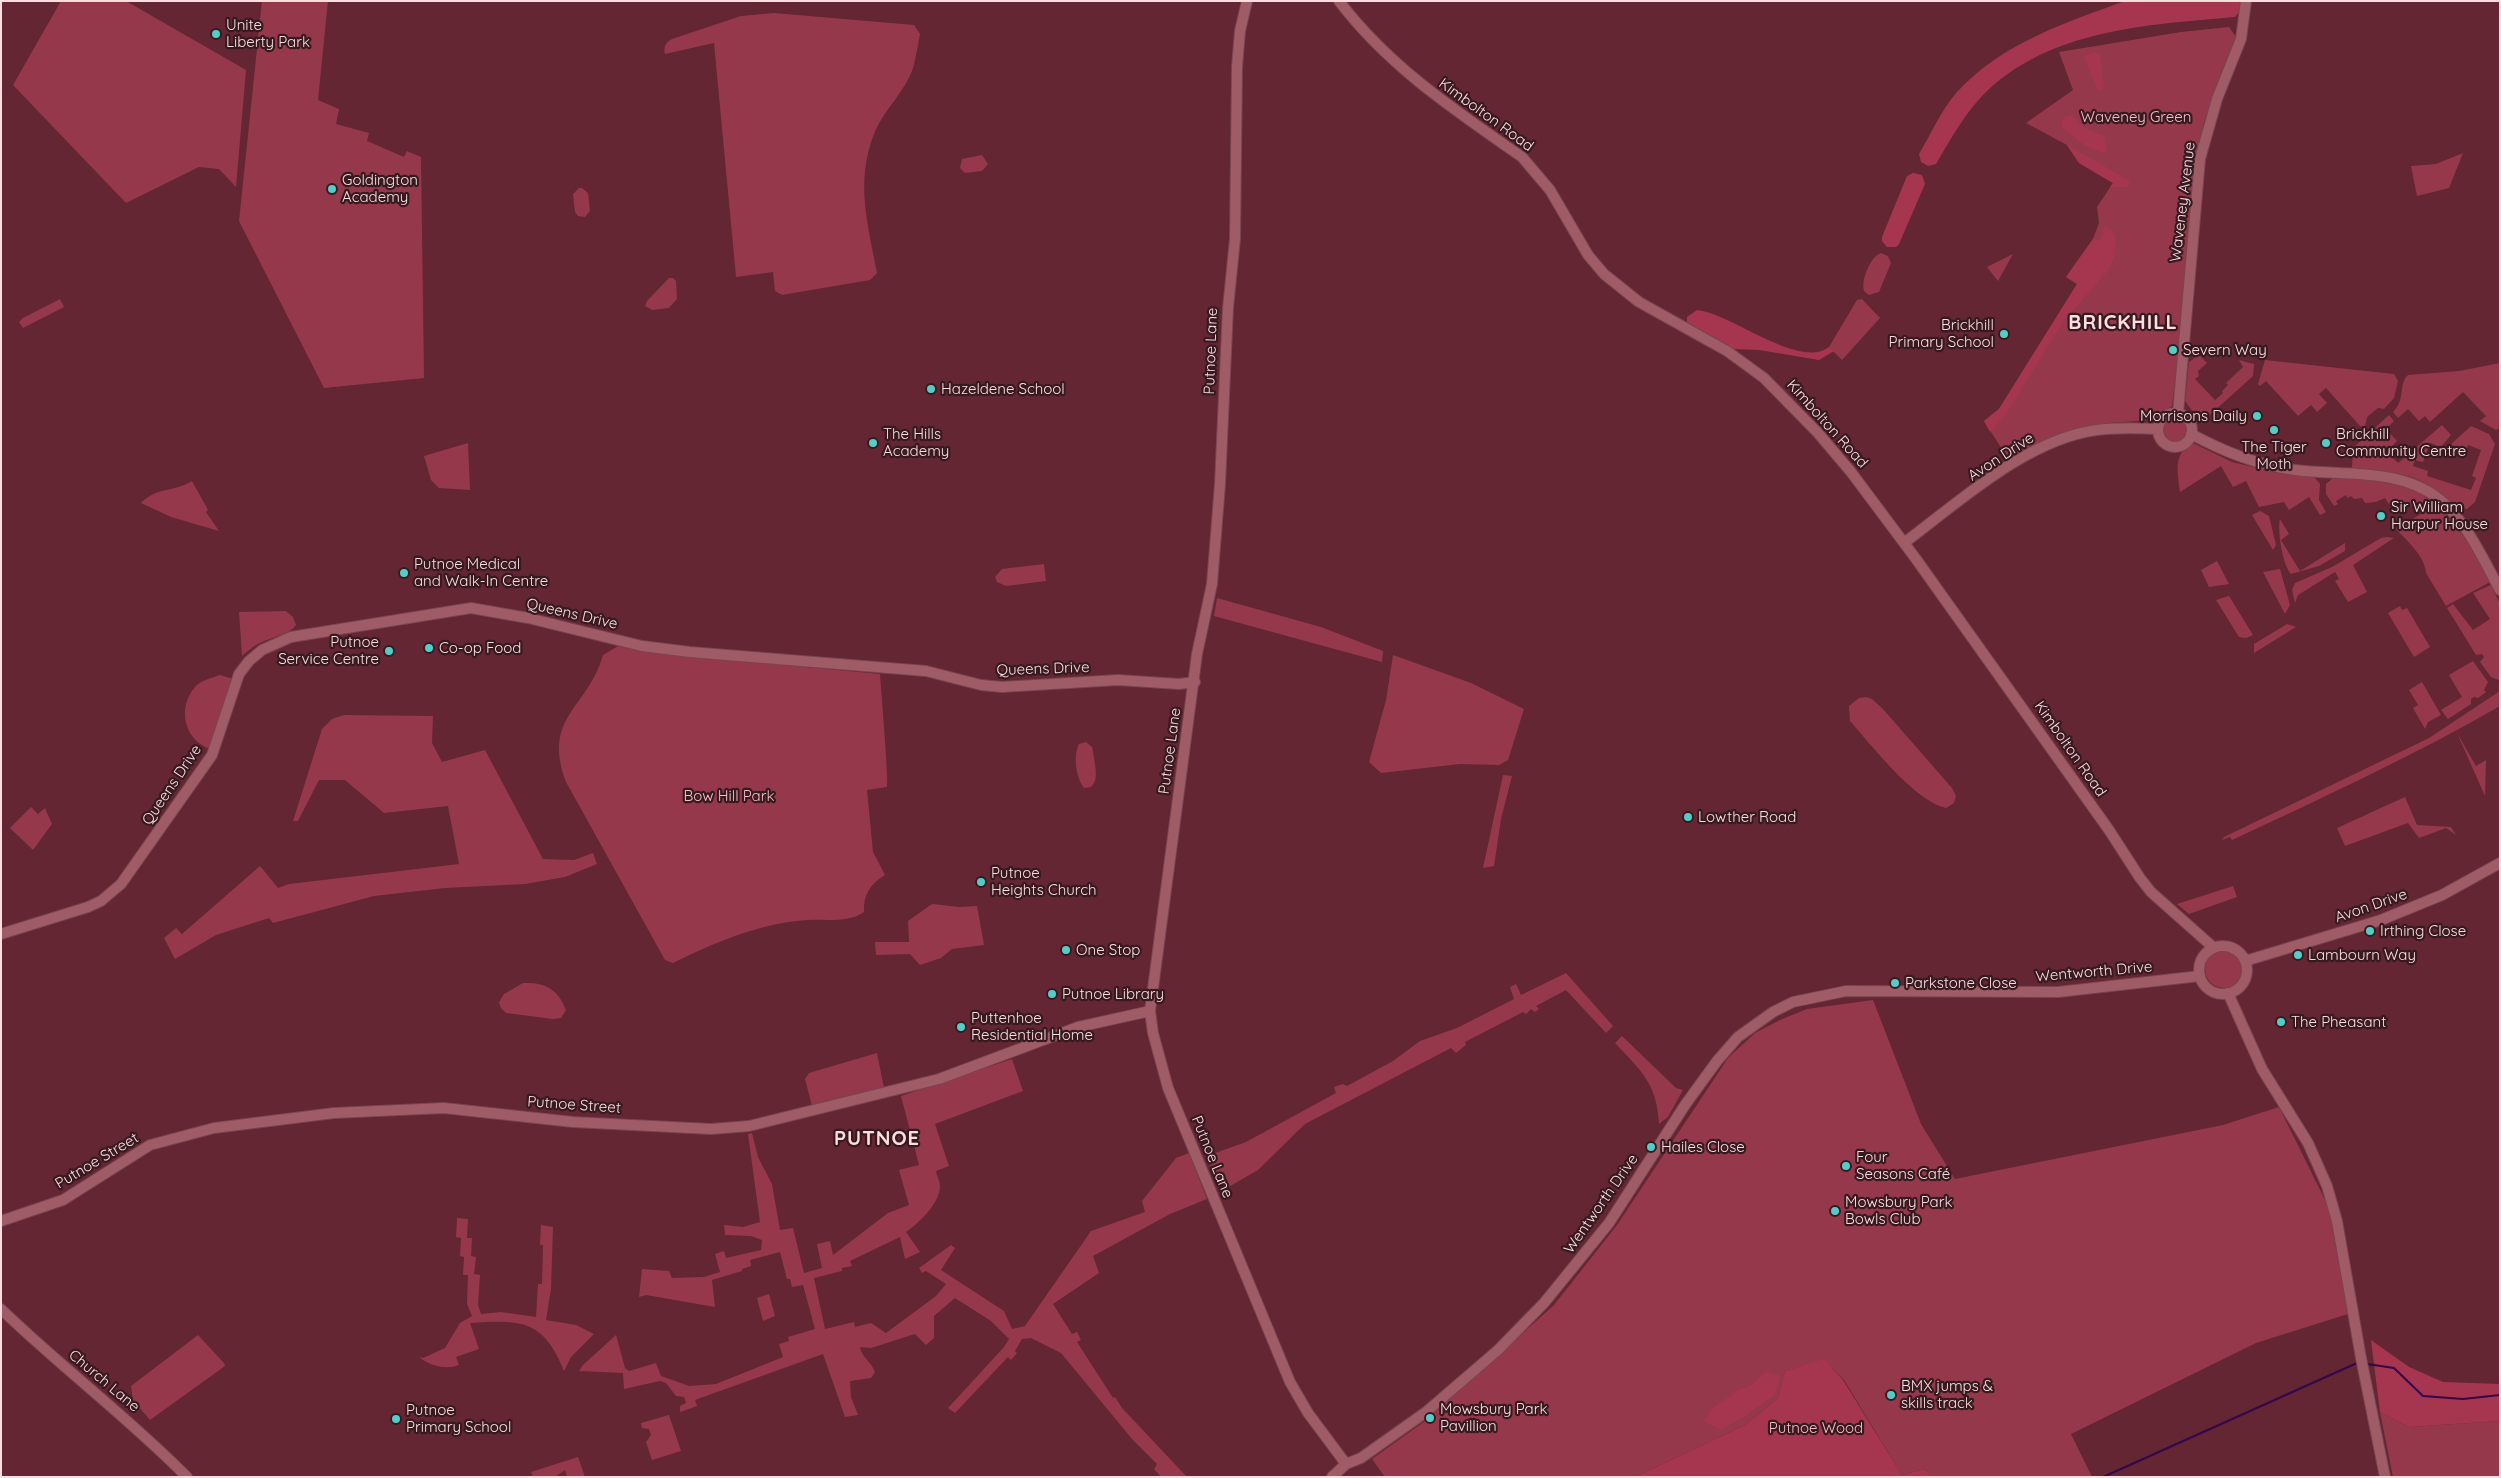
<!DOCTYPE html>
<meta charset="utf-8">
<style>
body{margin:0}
#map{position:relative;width:2501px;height:1478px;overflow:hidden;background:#632632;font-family:Quicksand,sans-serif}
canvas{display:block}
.frame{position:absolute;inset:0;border:2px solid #fddde0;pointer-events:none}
</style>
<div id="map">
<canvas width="2501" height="1478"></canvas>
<div class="frame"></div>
</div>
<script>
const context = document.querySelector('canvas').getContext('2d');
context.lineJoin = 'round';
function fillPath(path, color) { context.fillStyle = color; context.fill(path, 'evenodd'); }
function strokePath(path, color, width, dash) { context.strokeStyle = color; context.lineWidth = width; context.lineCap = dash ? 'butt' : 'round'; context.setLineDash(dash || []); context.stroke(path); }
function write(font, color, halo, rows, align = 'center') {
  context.font = font + ' Quicksand,sans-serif'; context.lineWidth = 4.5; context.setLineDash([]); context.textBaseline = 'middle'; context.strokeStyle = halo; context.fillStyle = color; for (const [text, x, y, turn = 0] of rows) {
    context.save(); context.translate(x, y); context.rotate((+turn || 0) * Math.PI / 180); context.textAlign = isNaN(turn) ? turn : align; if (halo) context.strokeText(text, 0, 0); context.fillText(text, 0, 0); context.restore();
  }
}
const green = new Path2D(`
 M 61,1 L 126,1 L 246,70 L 236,187 L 219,169 L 199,167 L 126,203 L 13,85 Z
 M 262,1 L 328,1 L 318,100 L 339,109 L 336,124 L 369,133 L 367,141 L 404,157 L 407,151 L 421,157 L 424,378 L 324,388 L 239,221 Z
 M 774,13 L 914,25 L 920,34 C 918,45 916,57 913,68 C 905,92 883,111 874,134 C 855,183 868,224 877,273 L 870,280 L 782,295 L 775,291 L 773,272 L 736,277 L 714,43 L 665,54 C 663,47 666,42 672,39 L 741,16 Z
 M 2229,27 L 2236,37 L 2204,122 L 2197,158 L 2187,282 L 2172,406 L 2151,420 L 2109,423 L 2061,434 L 2009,460 L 1984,421 L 1999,409 L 2077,284 L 2066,277 L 2093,239 L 2099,223 L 2097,207 L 2113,183 L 2079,163 L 2067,145 L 2026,123 L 2073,90 L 2059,52 L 2181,32 Z
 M 2463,153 L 2449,188 L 2417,196 L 2411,166 L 2436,164 Z
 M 982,155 L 988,164 L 982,171 L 965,173 L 960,168 L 962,159 Z
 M 579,188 L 582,188 L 588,193 L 590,211 L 585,217 L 578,216 L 575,212 L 573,194 Z
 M 1881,253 L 1888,256 L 1891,263 L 1879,292 L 1869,295 L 1864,291 C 1861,280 1870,257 1881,253 Z
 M 2013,254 L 1998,281 L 1987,267 Z
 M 669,278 L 673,278 L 676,281 L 677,299 L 669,308 L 652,310 L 645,306 L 647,301 Z
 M 60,299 L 64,307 L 23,328 L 19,322 L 23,318 Z
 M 1862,299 L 1880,318 L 1842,360 L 1829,347 L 1857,300 Z
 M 2199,355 L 2207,363 L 2198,371 L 2199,376 L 2195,379 L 2215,400 L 2223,393 L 2222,391 L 2228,385 L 2226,383 L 2243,367 L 2239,360 L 2254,364 L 2253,376 L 2201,423 L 2185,401 L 2189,362 Z
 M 2265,360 L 2394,374 L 2398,381 L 2394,398 L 2384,409 L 2378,408 L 2367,417 L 2365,427 L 2360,426 L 2326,388 L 2319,394 L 2327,403 L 2317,412 L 2311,405 L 2298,416 L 2266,381 L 2260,386 L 2258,384 Z
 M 2500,363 L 2500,428 L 2496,430 L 2480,421 L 2486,416 L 2463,392 L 2430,422 L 2425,416 L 2419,421 L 2408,409 L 2398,418 L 2393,412 C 2406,399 2398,384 2408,375 L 2459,371 Z
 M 2389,415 L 2394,421 L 2386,429 L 2397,441 L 2391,447 L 2396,452 L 2392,457 L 2398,463 L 2442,425 L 2451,435 L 2441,447 L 2430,443 L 2423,462 L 2415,460 L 2413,466 L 2428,471 L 2427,476 L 2471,490 L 2476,478 L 2472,476 L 2481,450 L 2468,445 L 2466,451 L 2449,446 L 2471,426 L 2489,434 L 2495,444 L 2475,502 L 2467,509 C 2450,508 2431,483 2411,477 C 2393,471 2371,471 2352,468 L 2353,448 Z
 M2162 429a13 13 0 1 1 26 0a13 13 0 1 1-26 0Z
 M 468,443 L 470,490 L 439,488 L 431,480 L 424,456 Z
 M 2193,443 L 2232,462 L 2278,473 L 2314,477 L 2320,484 L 2319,500 L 2326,512 L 2320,515 L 2309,497 L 2289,510 L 2284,502 L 2259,507 L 2246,481 L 2233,487 L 2221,466 L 2180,492 C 2178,474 2172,453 2193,443 Z
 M 2333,478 C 2352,479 2372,479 2390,483 C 2441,492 2468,540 2490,582 L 2446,606 L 2426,573 C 2425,556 2407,541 2396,529 L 2421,514 L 2415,504 L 2411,506 L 2408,502 L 2405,505 L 2402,501 L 2391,507 L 2385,498 L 2376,502 L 2365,503 L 2362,498 L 2354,499 L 2351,496 L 2347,498 L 2346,495 L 2336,501 L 2338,504 L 2334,506 L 2326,494 L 2326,484 Z
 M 192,481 L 208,510 L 206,512 L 219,531 L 171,517 L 141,503 C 158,486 173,493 192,481 Z
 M 2260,511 L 2269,516 L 2276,545 L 2273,550 L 2252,515 Z
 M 2280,519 L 2289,534 L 2281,540 L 2300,571 L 2345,543 L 2345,551 L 2319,566 L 2291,574 C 2283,566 2277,531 2280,519 Z
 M 2387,537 L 2394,538 L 2353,565 L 2367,592 L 2348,602 L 2335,581 L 2339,579 L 2335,572 L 2298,595 L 2295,603 L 2292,590 L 2295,583 L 2332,567 L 2381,538 Z
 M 2217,561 L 2229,584 L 2209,587 L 2201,570 Z
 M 1044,564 L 1046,581 L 1006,586 L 997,582 L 995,577 L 1002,569 Z
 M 2280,569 L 2290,605 L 2285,614 L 2263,572 Z
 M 2491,585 L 2500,604 L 2499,680 L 2491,677 L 2480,662 L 2484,657 L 2482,654 L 2476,655 L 2447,608 L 2453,604 L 2473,630 L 2490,619 L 2473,593 Z
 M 2229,596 L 2253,635 L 2246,638 L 2239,637 L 2216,600 Z
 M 1217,598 L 1321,627 L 1383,651 L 1382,662 L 1214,616 Z
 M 2400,606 L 2402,610 L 2407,608 L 2430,647 L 2414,657 L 2388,613 Z
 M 286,611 L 293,617 L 296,625 C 288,636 270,637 258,644 C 252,647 247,652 242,656 L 239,612 Z
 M 2287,624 L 2296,627 L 2254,653 L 2254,644 Z
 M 618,646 L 669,654 L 880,674 C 881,688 889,782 887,787 L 867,790 L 873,852 L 885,875 C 870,884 863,895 864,912 C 849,923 826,919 808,920 C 760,923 716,942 673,963 L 665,960 L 566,782 C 542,716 587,710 603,655 Z
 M 1393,655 L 1471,683 L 1524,709 L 1508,760 L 1499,765 L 1460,764 L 1381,773 L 1369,762 L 1386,700 Z
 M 2473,661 L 2488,682 L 2484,690 L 2486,692 L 2478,698 L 2474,697 L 2471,699 L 2471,704 L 2448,719 L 2441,710 L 2462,697 L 2449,675 Z
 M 220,675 L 233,679 L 210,749 C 184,740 177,708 195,687 C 201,680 212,678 220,675 Z
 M 2422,682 L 2441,715 L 2428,722 L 2425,729 L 2413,708 L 2418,705 L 2409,690 Z
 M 2500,691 L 2500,706 C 2413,756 2322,798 2232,840 L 2230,837 L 2222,840 L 2224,837 L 2429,738 Z
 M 1866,697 L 1872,699 L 1883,709 L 1952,788 L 1956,796 L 1954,803 L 1946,808 C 1917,802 1876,751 1856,728 L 1850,721 L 1849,706 L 1859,698 Z
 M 344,715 L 433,716 L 432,743 L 442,762 L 485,750 L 543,859 L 574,860 L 593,853 L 597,864 L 565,877 L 525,884 L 445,888 L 374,896 L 273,923 L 269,918 L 216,935 L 175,959 L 164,938 L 176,928 L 182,934 L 260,866 L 278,888 L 289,884 L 459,864 L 448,806 L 384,813 L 345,780 L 319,780 L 298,821 L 293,821 L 322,729 L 332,719 Z
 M 2457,733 L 2476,766 L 2486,760 L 2485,796 Z
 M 1086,742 L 1092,747 L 1093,751 C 1094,763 1100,779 1091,787 L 1084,788 C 1076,777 1073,756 1079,744 Z
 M 1503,775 L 1512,776 L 1501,819 L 1494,866 L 1483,868 Z
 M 2405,797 L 2417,825 L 2451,827 L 2456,835 L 2446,828 L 2419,838 L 2408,823 L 2345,846 L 2337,828 Z
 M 31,807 L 38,814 L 45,808 L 52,824 L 33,850 L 10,828 Z
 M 2233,886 L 2237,897 L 2189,914 L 2177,904 Z
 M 932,904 L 959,907 L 977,906 L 984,945 L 952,949 L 941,958 L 920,965 L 910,954 L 876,955 L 875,942 L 909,942 L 908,921 Z
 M2205 969a19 19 0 1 1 38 0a19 19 0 1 1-38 0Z
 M 1566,973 L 1613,1026 L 1606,1033 L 1566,990 L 1536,1006 L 1539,1009 L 1535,1012 L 1531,1009 L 1526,1014 L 1523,1012 L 1465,1042 L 1466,1045 L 1456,1053 L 1451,1048 L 1305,1124 L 1258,1170 L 1220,1192 L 1207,1156 L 1246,1142 L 1336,1093 L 1334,1087 L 1343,1084 L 1347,1086 L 1393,1061 L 1420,1041 L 1457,1028 L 1514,999 L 1510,987 L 1516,984 L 1521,995 Z
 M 523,983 C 545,982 558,989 566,1010 L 561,1018 L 553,1019 L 506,1013 L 501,1008 L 499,1002 L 504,994 Z
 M 1873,1000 L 1921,1124 L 1955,1179 L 2223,1125 L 2279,1107 L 2329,1208 L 2348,1314 L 2256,1343 L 2071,1434 L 2092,1477 L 1931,1477 L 1925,1469 L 1902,1475 L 1844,1380 L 1824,1360 L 1785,1371 L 1778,1398 L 1745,1425 L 1635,1477 L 1385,1477 L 1372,1459 L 1425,1421 L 1554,1305 L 1617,1225 L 1728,1058 L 1755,1033 L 1780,1020 L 1807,1009 Z
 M 1622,1036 L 1676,1088 L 1683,1090 L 1668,1117 L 1659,1124 C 1657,1083 1641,1071 1615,1043 Z
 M 877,1053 L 884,1088 L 812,1106 L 805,1079 L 809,1073 Z
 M 1012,1059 L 1023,1091 L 935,1124 L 949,1166 L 936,1171 C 937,1176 940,1182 940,1187 C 939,1204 919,1223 906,1232 L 920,1252 L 905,1259 L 900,1237 L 850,1261 L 852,1266 L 842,1268 L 842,1271 L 814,1278 L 825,1329 L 854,1322 L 855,1327 L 871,1323 L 886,1333 L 936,1296 L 946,1284 L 926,1271 L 922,1273 L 919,1268 L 951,1245 L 955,1248 L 941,1270 L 1004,1311 L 1012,1329 L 1025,1326 L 1091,1231 L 1145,1212 L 1142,1201 L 1176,1158 L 1189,1153 L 1207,1199 L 1170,1214 L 1093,1256 L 1099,1273 L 1053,1304 L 1072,1334 L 1077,1332 L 1081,1340 L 1077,1342 L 1113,1398 L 1115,1397 L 1122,1408 L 1187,1477 L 1161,1477 L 1154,1469 L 1157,1464 L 1132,1439 L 1061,1353 L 1031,1338 L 1022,1339 L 1015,1351 L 1017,1353 L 1011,1360 L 1008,1357 L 955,1413 L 948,1408 L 1004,1347 L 1009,1339 L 991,1321 L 955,1298 L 934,1316 L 934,1338 L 926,1345 L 915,1334 L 871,1348 L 860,1347 C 862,1358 871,1361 875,1372 L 871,1378 L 850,1381 L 851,1397 L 858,1415 L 845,1417 L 823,1354 L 695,1400 L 697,1406 L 680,1412 L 680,1406 L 686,1403 L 684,1397 L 676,1396 L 666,1383 L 660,1381 L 624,1389 L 623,1373 L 579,1371 L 583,1365 L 616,1335 L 625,1368 L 629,1371 L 656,1363 L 661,1376 L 689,1386 L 716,1384 L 783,1357 L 779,1344 L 789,1341 L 788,1337 L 815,1329 L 803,1285 L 792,1287 L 790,1279 L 787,1279 L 780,1252 L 750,1260 L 751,1266 L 742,1269 L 742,1271 L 712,1280 L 715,1307 L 646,1295 L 639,1297 L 642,1269 L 669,1271 L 672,1278 L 704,1277 L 720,1272 L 715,1254 L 724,1251 L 726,1258 L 761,1250 L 762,1240 L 751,1236 L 725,1235 L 724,1225 L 743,1227 L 760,1222 L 748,1134 L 752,1133 L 758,1157 L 772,1184 L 780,1230 L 793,1228 L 804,1273 L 822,1268 L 817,1244 L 830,1241 L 833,1255 L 888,1213 L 909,1205 L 899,1170 L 919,1165 L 901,1096 Z
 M 457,1218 L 468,1219 L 467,1238 L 472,1238 L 471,1256 L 476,1257 L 474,1274 L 480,1275 L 478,1305 L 481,1314 L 501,1312 L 536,1317 L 538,1284 L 542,1284 L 543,1245 L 540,1245 L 541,1225 L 553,1227 L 551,1289 L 546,1320 L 576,1325 L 594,1334 L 571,1357 L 564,1371 C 543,1319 521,1320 470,1323 L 479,1349 L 456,1357 L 459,1365 C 446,1370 430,1366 419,1357 L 423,1358 L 445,1348 L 460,1323 L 472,1316 L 467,1304 L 468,1275 L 463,1275 L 464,1257 L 460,1256 L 461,1238 L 456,1237 Z
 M 769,1294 L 775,1316 L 763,1321 L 757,1298 Z
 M 198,1335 L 224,1363 L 225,1366 L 150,1420 L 133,1400 L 131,1386 Z
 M 2380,1412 L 2409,1427 L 2500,1421 L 2500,1477 L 2393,1477 Z
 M 669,1415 L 681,1451 L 652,1460 L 646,1442 L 651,1435 L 649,1429 L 642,1428 L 641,1423 Z
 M 578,1457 L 585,1477 L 567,1477 L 565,1470 L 555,1477 L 533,1477 L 531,1472 Z`);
const forest = new Path2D(`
 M 2125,1 L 2241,1 L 2240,11 L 2235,17 C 2147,25 2049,29 1983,95 C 1964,115 1950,140 1936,164 L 1928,166 L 1921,162 L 1919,154 C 1931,134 1941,110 1957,92 C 2002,43 2065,23 2125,1 Z
 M 2095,52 L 2100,55 L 2104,88 L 2098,91 L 2084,56 Z
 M 2067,116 L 2072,116 C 2081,127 2090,132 2104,135 L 2107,153 C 2086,150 2078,139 2062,127 L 2062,120 Z
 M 2067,145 L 2130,181 L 2127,187 L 2110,187 L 2113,183 L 2079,163 Z
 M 1913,173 L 1922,175 L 1925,184 L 1899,244 L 1896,247 L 1887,247 L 1882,241 L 1882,237 L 1907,176 Z
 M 2105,226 L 2112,231 L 2115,237 L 2116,251 L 2110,268 L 2064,320 L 2006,414 L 1990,432 L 1984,421 L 1999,409 L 2077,284 L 2066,277 L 2093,239 L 2100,241 Z
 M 1697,310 C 1731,313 1799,370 1829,347 L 1834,351 L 1819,360 L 1759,350 L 1733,349 L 1687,324 L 1687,317 Z
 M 2371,1340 L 2409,1367 L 2443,1382 L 2500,1384 L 2500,1421 L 2409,1427 L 2380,1412 Z
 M 1824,1359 L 1843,1380 L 1902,1475 L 1925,1469 L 1931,1477 L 1635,1477 L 1745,1425 L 1778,1398 L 1785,1371 Z
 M 1766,1372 L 1780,1376 L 1775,1395 L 1740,1419 L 1721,1429 L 1703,1422 L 1713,1408 L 1742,1388 L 1748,1388 Z`);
const stream = new Path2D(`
 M 2367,1364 L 2394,1368 L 2423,1396 L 2463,1399 L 2500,1395
 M 2103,1477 L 2357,1363`);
const secondary = new Path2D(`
 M 1247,1 L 1240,31 L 1237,67 L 1235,239 L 1228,308 L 1220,484 L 1212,584 L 1197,654 L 1150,1011 L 1153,1033 L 1168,1088 L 1290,1382 L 1308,1413 L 1346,1464
 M 1339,1 C 1389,67 1456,111 1522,157 L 1550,190 L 1588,255 L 1604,274 L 1639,302 L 1727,351 L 1764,378 L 1818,433 L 1851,472 L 1916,559 L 2109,830 L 2140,878 L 2151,892 L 2214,948
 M 2178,413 L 2200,159 L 2217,99 L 2241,39 L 2246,1
 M2158 430a17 17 0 1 1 34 0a17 17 0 1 1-34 0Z
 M 2191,434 C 2225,452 2257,465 2295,470 C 2342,476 2399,467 2439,499 C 2467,522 2483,559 2500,590
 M 1904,543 C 1959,502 2027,439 2097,430 C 2117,427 2138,428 2158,429
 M 1,934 L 88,907 L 101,901 L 121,884 L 212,755 L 239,674 L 249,661 L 262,650 L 291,637 L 471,608 L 528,618 L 642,646 L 690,652 L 926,671 L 981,685 L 1002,687 L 1118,680 L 1179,684 L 1195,682
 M2199 970a24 24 0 1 1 48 0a24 24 0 1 1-48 0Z
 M 2245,961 L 2381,920 L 2442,895 L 2500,863
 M 2228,993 L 2262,1069 L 2308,1143 L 2327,1186 L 2337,1221 L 2361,1358 L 2385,1477
 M 1,1221 L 63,1200 L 150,1145 L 214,1128 L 334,1113 L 444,1108 L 573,1122 L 711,1129 L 749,1126 L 939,1079 L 1078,1027 L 1150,1011
 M 1,1309 C 61,1367 128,1417 187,1477
 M 1332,1477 L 1346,1464 L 1361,1458 L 1426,1412 L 1498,1350 L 1544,1303 L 1609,1223 L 1685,1105 L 1717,1061 L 1738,1037 L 1773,1012 L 1793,1002 L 1846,991 L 2058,992 L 2200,976`);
const markers = [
 [216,34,5,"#54cdc8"],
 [332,189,5,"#54cdc8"],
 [2004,334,5,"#54cdc8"],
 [2173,350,5,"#54cdc8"],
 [931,389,5,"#54cdc8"],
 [2257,416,5,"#54cdc8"],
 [2274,430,5,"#54cdc8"],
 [873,443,5,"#54cdc8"],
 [2326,443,5,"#54cdc8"],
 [2381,516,5,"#54cdc8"],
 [404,573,5,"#54cdc8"],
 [429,648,5,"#54cdc8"],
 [389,651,5,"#54cdc8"],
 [1688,817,5,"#54cdc8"],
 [981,882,5,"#54cdc8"],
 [2370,931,5,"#54cdc8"],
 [1066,950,5,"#54cdc8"],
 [2298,955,5,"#54cdc8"],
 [1895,983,5,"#54cdc8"],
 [1052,994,5,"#54cdc8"],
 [2281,1022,5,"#54cdc8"],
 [961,1027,5,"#54cdc8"],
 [1651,1147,5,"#54cdc8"],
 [1846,1166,5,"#54cdc8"],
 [1835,1211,5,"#54cdc8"],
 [1891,1395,5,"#54cdc8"],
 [1430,1418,5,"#54cdc8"],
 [396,1419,5,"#54cdc8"]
];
const poiNames = [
 ["Unite",226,25],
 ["Liberty Park",226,42],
 ["Goldington",342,180],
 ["Academy",342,197],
 ["Brickhill",1994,325,"right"],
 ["Primary School",1994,342,"right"],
 ["Severn Way",2183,350],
 ["Hazeldene School",941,389],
 ["Morrisons Daily",2247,416,"right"],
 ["The Hills",883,434],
 ["Academy",883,451],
 ["Brickhill",2336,434],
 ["Community Centre",2336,451],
 ["The Tiger",2274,447,"center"],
 ["Moth",2274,464,"center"],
 ["Sir William",2391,507],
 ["Harpur House",2391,524],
 ["Putnoe Medical",414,564],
 ["and Walk-In Centre",414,581],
 ["Putnoe",379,642,"right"],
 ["Service Centre",379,659,"right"],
 ["Co-op Food",439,648],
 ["Lowther Road",1698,817],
 ["Putnoe",991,873],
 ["Heights Church",991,890],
 ["Irthing Close",2380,931],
 ["One Stop",1076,950],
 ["Lambourn Way",2308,955],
 ["Parkstone Close",1905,983],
 ["Putnoe Library",1062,994],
 ["Puttenhoe",971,1018],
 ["Residential Home",971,1035],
 ["The Pheasant",2291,1022],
 ["Hailes Close",1661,1147],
 ["Four",1856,1157],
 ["Seasons Café",1856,1174],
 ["Mowsbury Park",1845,1202],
 ["Bowls Club",1845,1219],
 ["BMX jumps &",1901,1386],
 ["skills track",1901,1403],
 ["Mowsbury Park",1440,1409],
 ["Pavillion",1440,1426],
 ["Putnoe",406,1410],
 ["Primary School",406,1427]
];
const streetNames = [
 ["Kimbolton Road",1486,115,36],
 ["Waveney Avenue",2183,202,-83],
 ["Putnoe Lane",1211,351,-88],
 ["Kimbolton Road",1827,424,48],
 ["Avon Drive",2001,457,-33],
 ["Queens Drive",572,614,13],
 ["Queens Drive",1043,669,-2],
 ["Kimbolton Road",2070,749,55],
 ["Putnoe Lane",1170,751,-82],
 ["Queens Drive",172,785,-56],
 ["Avon Drive",2371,906,-19],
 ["Wentworth Drive",2094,972,-5],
 ["Putnoe Street",574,1105,4],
 ["Putnoe Lane",1212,1157,68],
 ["Putnoe Street",97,1161,-31],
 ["Wentworth Drive",1601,1204,-55],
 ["Church Lane",104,1381,40]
];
const parkNames = [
 ["Waveney Green",2136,117],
 ["Bow Hill Park",729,796],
 ["Putnoe Wood",1816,1428]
];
const districtNames = [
 ["BRICKHILL",2123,323],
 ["PUTNOE",877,1139]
];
fillPath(green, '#96384b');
fillPath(forest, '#a6364f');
strokePath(stream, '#34064b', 2);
strokePath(secondary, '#794451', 12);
strokePath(secondary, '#a05c66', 10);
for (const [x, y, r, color] of markers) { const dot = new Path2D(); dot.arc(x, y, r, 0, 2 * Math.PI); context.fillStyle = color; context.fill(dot); strokePath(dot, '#371a1f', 2); }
write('15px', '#fddde0', '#371a1f', poiNames, 'left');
write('15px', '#fddde0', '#371a1f', streetNames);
write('15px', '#fbbec5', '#371a1f', parkNames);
context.letterSpacing = '1px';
write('bold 20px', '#fddde0', '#371a1f', districtNames);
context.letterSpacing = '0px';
</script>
